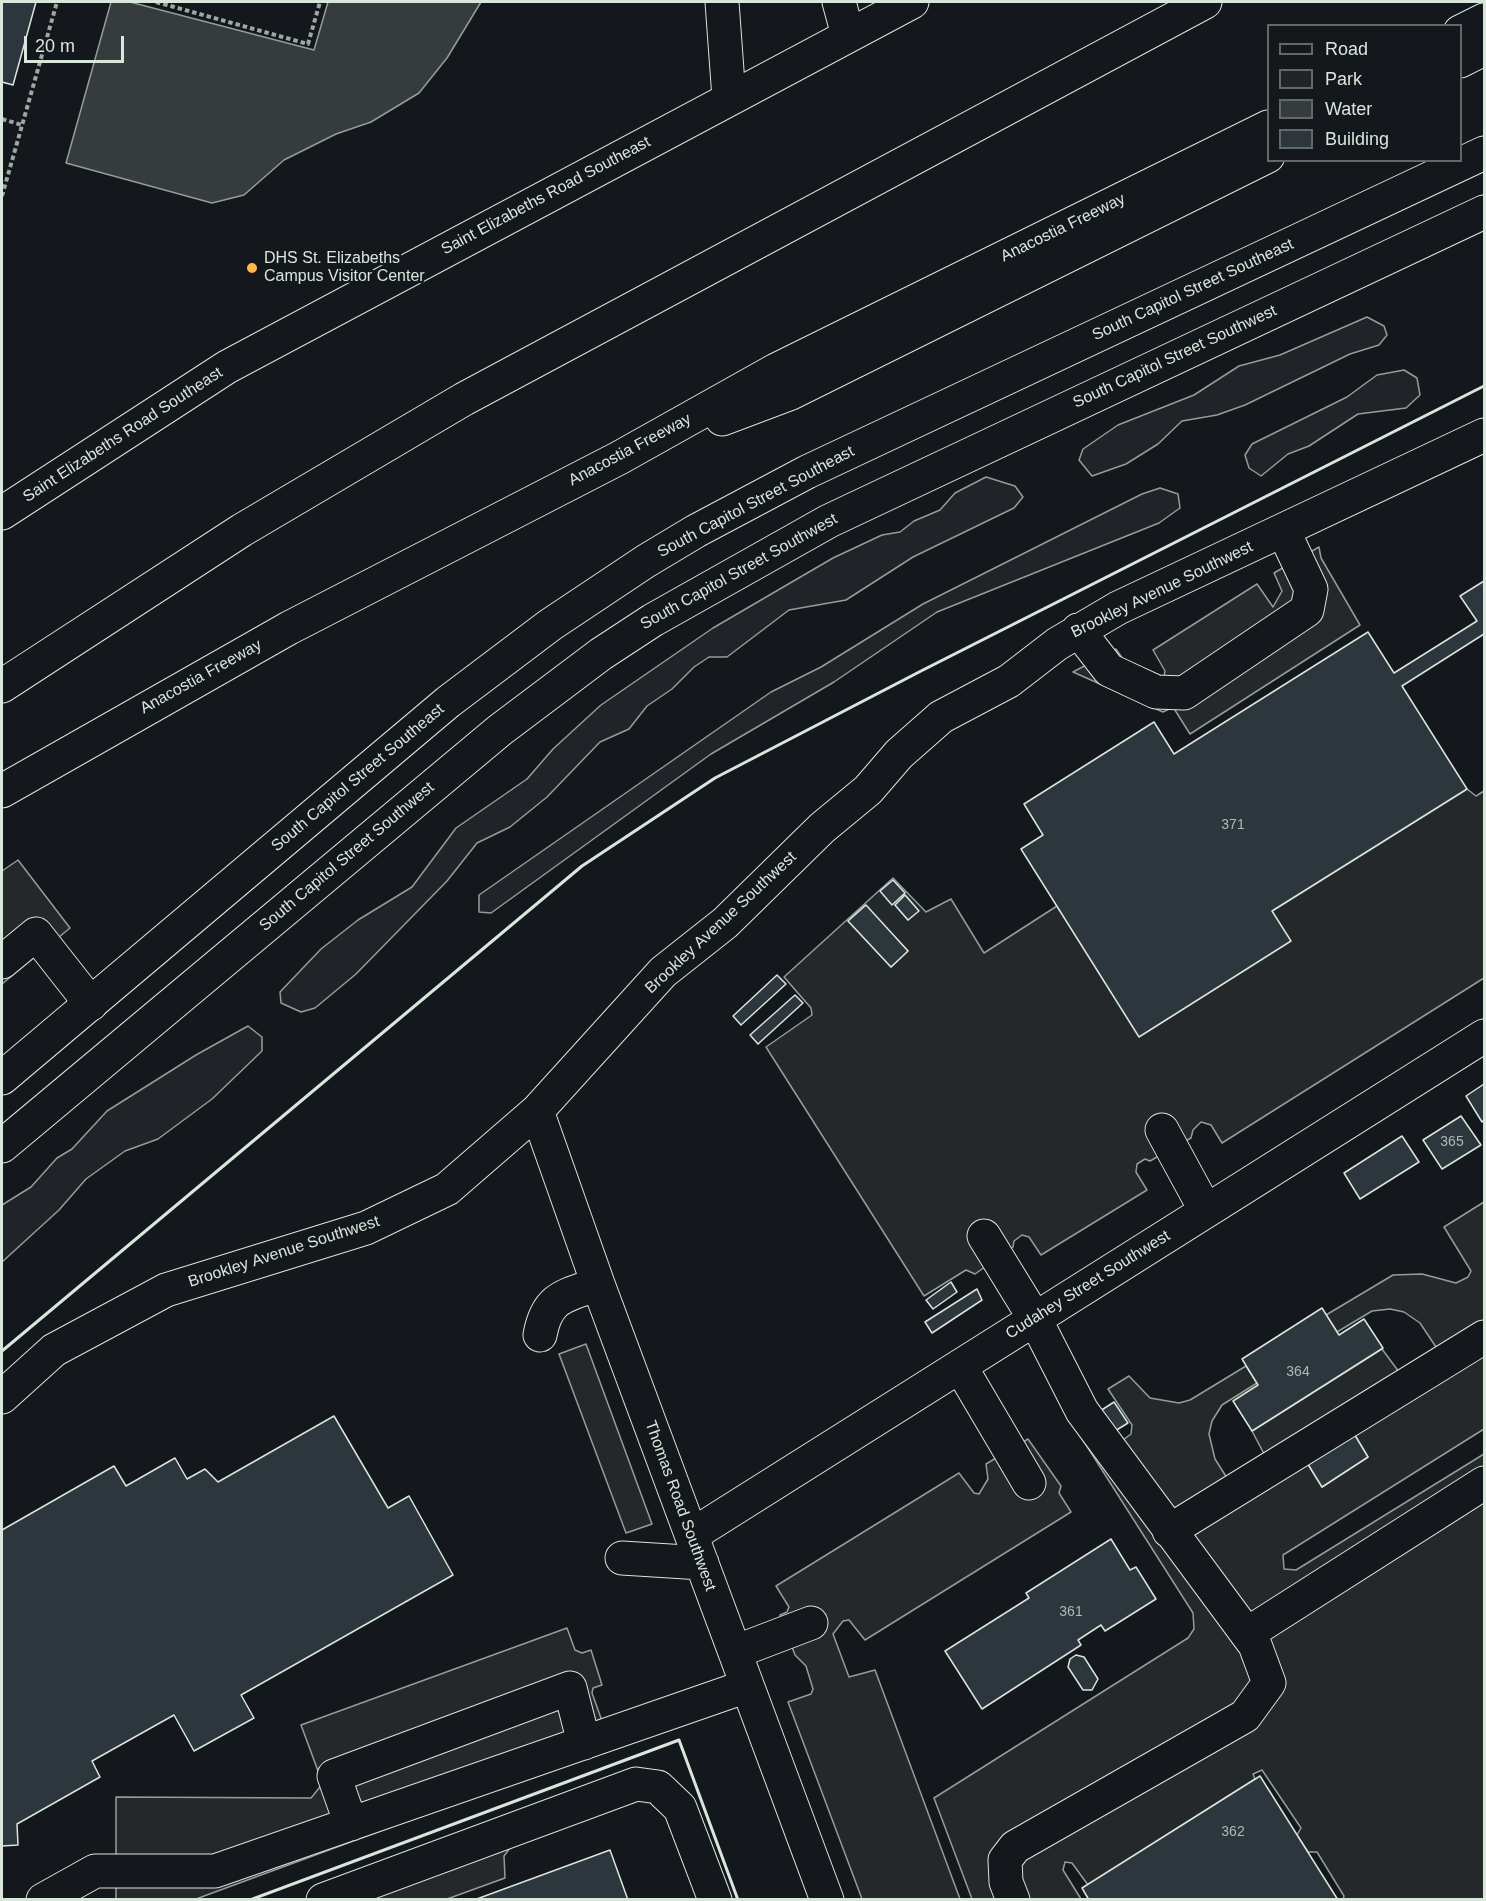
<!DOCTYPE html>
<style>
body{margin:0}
#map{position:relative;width:1486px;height:1901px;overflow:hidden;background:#14181c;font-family:Helvetica,sans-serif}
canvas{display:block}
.frame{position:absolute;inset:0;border:3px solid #d8e6dc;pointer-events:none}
.legend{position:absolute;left:1267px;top:24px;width:195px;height:138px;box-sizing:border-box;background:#14181c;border:2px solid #626a69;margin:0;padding:8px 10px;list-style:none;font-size:18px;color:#d8e6dc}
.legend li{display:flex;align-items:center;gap:12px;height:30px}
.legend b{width:30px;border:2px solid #626a69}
.scale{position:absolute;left:24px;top:36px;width:100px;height:27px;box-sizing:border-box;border:3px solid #d8e6dc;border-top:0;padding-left:8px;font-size:18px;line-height:21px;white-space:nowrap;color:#d8e6dc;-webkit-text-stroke:4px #14181c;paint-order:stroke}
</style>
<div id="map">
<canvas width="1486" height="1901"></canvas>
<div class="frame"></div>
<ul class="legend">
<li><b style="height:8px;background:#14181c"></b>Road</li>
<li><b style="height:16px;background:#202428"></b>Park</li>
<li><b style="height:16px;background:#363b3e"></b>Water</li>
<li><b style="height:16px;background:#2c363c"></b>Building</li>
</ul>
<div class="scale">20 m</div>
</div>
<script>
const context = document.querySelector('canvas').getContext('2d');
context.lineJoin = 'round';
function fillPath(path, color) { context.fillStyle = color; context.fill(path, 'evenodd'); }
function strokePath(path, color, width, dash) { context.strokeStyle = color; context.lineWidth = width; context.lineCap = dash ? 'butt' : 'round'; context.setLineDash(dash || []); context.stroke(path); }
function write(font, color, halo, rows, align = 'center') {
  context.font = font + ' Helvetica,sans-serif'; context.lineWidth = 4.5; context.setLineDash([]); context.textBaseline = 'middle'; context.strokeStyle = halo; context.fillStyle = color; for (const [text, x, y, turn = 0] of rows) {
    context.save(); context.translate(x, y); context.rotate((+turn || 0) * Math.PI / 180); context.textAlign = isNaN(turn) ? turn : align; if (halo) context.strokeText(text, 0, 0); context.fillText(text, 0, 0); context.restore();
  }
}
const green = new Path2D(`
 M 1367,317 L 1384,326 L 1387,335 L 1379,345 L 1350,354 L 1245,405 L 1217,415 L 1182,421 L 1158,444 L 1126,464 L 1092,476 L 1079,460 L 1083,449 L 1118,425 L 1194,395 L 1239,366 L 1280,355 Z
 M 1404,370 L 1417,378 L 1420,395 L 1406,408 L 1358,414 L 1309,446 L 1288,454 L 1261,476 L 1249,468 L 1245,455 L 1252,444 L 1347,397 L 1377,375 Z
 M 986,477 L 1015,486 L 1023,497 L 1014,508 L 913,557 L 846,600 L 789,610 L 727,657 L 709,657 L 694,667 L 672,689 L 647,706 L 629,729 L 600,742 L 547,797 L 510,827 L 477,843 L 447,881 L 356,974 L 315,1008 L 301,1012 L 281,1003 L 280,992 L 321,949 L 358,920 L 412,887 L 456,828 L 527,779 L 553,749 L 601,705 L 713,628 L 833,558 L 882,535 L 900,532 L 914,521 L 940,510 L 955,493 Z
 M 1160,488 L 1178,494 L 1180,508 L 1159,523 L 937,612 L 834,682 L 711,754 L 491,913 L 479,912 L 479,895 L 771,692 L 821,667 L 923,604 L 1142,494 Z
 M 248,1026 L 262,1037 L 262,1051 L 212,1099 L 158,1139 L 125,1151 L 86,1179 L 59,1210 L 2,1262 L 2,1205 L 31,1187 L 57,1158 L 72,1149 L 107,1111 L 196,1055 Z`);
const parking = new Path2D(`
 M 1319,547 L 1321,558 L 1360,625 L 1190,734 L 1173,707 L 1163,712 L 1073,672 L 1116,649 L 1123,659 L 1164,677 L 1165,671 L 1153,650 L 1257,584 L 1273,607 L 1282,591 L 1274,573 Z
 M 1467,789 L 1476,796 L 1484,791 L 1484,978 L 1222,1143 L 1211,1125 L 1201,1122 L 1193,1130 L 1191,1138 L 1150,1161 L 1145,1159 L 1137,1164 L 1136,1172 L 1147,1190 L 1041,1255 L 1029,1237 L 1022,1235 L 1014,1241 L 1013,1247 L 975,1274 L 966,1270 L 924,1296 L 766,1047 L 812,1015 L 811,1008 L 784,977 L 893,878 L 926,912 L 951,899 L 984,953 L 1057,906 L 1272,911 ZM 906,896 L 918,910 L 908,920 L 895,905 ZM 865,905 L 908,951 L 891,967 L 848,921 Z
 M 18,860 L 70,928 L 2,984 L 2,871 Z
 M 1484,1202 L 1484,1429 L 1283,1555 L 1284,1569 L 1296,1570 L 1484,1454 L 1484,1899 L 1343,1899 L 1344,1896 L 1317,1852 L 1308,1852 L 1297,1835 L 1301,1828 L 1262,1770 L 1253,1774 L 1255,1779 L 1088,1885 L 1072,1863 L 1065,1862 L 1063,1870 L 1081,1899 L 972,1899 L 934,1798 L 1188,1638 L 1194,1629 L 1193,1613 L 1067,1415 L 1123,1440 L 1131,1434 L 1132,1425 L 1108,1389 L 1129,1376 L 1150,1398 L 1179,1403 L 1190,1400 L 1246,1366 L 1257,1383 L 1222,1405 L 1212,1421 L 1209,1434 L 1215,1459 L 1234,1489 L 1271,1467 L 1252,1431 L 1382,1349 L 1408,1384 L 1436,1347 L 1420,1323 L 1404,1312 L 1390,1309 L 1372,1311 L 1337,1332 L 1326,1315 L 1393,1275 L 1422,1274 L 1456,1283 L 1468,1277 L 1471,1271 L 1444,1227 ZM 1353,1432 L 1368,1457 L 1322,1487 L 1306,1461 Z
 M 586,1344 L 652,1524 L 626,1533 L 559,1354 Z
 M 1028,1439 L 1061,1486 L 1059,1493 L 1071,1512 L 865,1640 L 849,1620 L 843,1621 L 833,1634 L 849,1677 L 875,1670 L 960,1899 L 862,1899 L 788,1702 L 811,1694 L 813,1689 L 806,1666 L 795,1655 L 780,1615 L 787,1612 L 789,1607 L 776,1586 L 959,1473 L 974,1493 L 979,1494 L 988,1479 L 986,1464 Z
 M 567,1628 L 575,1650 L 582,1653 L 591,1650 L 602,1685 L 593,1688 L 592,1693 L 611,1746 L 196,1899 L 116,1900 L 116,1797 L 311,1798 L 320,1787 L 321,1779 L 301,1725 Z
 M 513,1844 L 504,1856 L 505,1878 L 447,1899 L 360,1900 Z`);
const water = new Path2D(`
 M 111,2 L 130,2 L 314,50 L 328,2 L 481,2 L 447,58 L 419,93 L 371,122 L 336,134 L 284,160 L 244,195 L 212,203 L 66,163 Z`);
const building = new Path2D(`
 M 2,2 L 36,2 L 13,85 L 2,82 Z
 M 1484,581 L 1484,634 L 1402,686 L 1467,789 L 1272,911 L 1291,941 L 1139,1037 L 1021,849 L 1043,835 L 1024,804 L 1154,722 L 1174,754 L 1368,632 L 1394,673 L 1477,621 L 1460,596 Z
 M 893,880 L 905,893 L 892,905 L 880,891 Z
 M 905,895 L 919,911 L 908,920 L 895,905 Z
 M 866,905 L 908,951 L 891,967 L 848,921 Z
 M 777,975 L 786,984 L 741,1025 L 733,1016 Z
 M 795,995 L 803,1003 L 758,1044 L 750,1035 Z
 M 1484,1084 L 1484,1120 L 1482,1122 L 1466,1096 Z
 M 1461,1116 L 1481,1145 L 1442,1169 L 1423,1140 Z
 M 1402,1136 L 1419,1162 L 1360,1199 L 1344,1173 Z
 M 951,1282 L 957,1292 L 933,1309 L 926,1300 Z
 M 977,1289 L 982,1300 L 932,1333 L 925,1322 Z
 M 1322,1308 L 1339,1335 L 1364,1319 L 1383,1348 L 1252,1431 L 1233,1401 L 1258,1385 L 1242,1359 Z
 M 1114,1402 L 1128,1423 L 1110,1434 L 1097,1413 Z
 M 334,1416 L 388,1508 L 409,1496 L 453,1575 L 241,1695 L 254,1718 L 194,1751 L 174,1715 L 92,1761 L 100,1777 L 17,1824 L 18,1845 L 2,1846 L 2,1530 L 114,1466 L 126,1486 L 175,1458 L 187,1479 L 205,1469 L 218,1482 Z
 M 1353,1432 L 1368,1457 L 1322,1487 L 1306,1461 Z
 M 1111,1539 L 1130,1570 L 1136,1567 L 1156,1599 L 1105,1631 L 1101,1625 L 1078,1640 L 1081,1645 L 982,1709 L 945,1651 L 1029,1598 L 1026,1593 Z
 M 1076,1655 L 1084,1657 L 1098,1679 L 1092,1690 L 1083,1690 L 1068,1667 L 1070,1659 Z
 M 1260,1776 L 1338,1900 L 1089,1900 L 1082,1888 Z
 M 610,1850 L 628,1900 L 474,1900 Z`);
const path = new Path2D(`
 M 156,2 L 308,44 L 320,2
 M 2,119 L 22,125
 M 2,196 L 57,2`);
const minor = new Path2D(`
 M 722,2 L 729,98
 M 839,2 L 848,35
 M 1078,630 L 1109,670 L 1156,692 L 1184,693 L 1307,610 L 1311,589 L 1283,530
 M 2,962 L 36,934 L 91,1004
 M 537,1111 L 598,1284 L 827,1900
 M 1162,1130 L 1206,1211
 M 984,1236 L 1035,1319 L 1082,1411 L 1255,1645 L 1269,1683 L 1245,1716 L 1015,1847 L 1005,1860 L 1006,1882 L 1013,1900
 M 540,1335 C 547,1297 564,1296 598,1284
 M 960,1366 L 1029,1483
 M 2,1397 L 54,1350 L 166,1290 L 366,1228 L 447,1189 L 537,1111 L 663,972 L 725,923 L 822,828 L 868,790 L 899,754 L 941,717 L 1009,681 L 1057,644 L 1118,608 L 1484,435
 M 1169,1531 L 1484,1337
 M 692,1535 L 1484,1036
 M 622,1558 L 702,1563
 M 1247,1634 L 1484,1483
 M 735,1652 L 811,1623
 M 351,1824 L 334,1776 L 570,1688 L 584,1743
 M 43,1900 L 95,1871 L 215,1871 L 747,1686
 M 323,1900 L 636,1784 L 658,1787 L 680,1808 L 715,1900`);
const major = new Path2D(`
 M 2,513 L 227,367 L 912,2
 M 2,1078 L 448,702 L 550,625 L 646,561 L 696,531 L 807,472 L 1484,153
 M 2,1146 L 500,730 L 601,654 L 653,620 L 829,521 L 1484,212`);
const highway = new Path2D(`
 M 1460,32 L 1484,20
 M 1460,61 L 1484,49
 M 722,419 L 791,393 L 1268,156
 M 2,686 L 242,530 L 464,399 L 1205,2
 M 2,791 L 289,628 L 619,458 L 776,370 L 1268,127`);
const wall = new Path2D(`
 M 2,1351 L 582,866 L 715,778 L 921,671 L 1484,386
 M 250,1900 L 679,1740 L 738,1900`);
const markers = [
 [252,268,6,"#ffb74d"]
];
const numberNames = [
 ["371",1233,825],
 ["365",1452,1142],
 ["364",1298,1372],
 ["361",1071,1612],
 ["362",1233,1832]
];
const streetNames = [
 ["Saint Elizabeths Road Southeast",546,196,-28],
 ["Anacostia Freeway",1063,228,-26],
 ["South Capitol Street Southeast",1193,290,-25],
 ["South Capitol Street Southwest",1175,357,-25],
 ["Saint Elizabeths Road Southeast",123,435,-33],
 ["Anacostia Freeway",630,450,-28],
 ["South Capitol Street Southeast",756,502,-28],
 ["South Capitol Street Southwest",739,572,-29],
 ["Brookley Avenue Southwest",1162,590,-26],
 ["Anacostia Freeway",201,677,-29],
 ["South Capitol Street Southeast",358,778,-40],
 ["South Capitol Street Southwest",347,857,-40],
 ["Brookley Avenue Southwest",721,923,-43],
 ["Brookley Avenue Southwest",284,1252,-18],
 ["Cudahey Street Southwest",1088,1285,-32],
 ["Thomas Road Southwest",680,1506,70]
];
const poiNames = [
 ["DHS St. Elizabeths",264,259],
 ["Campus Visitor Center",264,277]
];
fillPath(green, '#202428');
strokePath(green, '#939e99', 1.5);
fillPath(parking, '#24282b');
strokePath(parking, '#939e99', 1.5);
fillPath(water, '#363b3e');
strokePath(water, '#939e99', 1.5);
fillPath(building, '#2c363c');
strokePath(building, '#d8e6dc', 1.5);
strokePath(minor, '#d8e6dc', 35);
strokePath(major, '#d8e6dc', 35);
strokePath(highway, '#d8e6dc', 35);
strokePath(path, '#9da8a2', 4, [4.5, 3]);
strokePath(minor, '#14181c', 33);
strokePath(major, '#14181c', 33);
strokePath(highway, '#14181c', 33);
strokePath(wall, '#d8e6dc', 3);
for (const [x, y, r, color] of markers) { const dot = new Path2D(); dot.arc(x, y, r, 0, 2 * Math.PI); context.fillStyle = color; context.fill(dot); strokePath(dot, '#14181c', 2); }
write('14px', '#adbab4', null, numberNames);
write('16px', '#d8e6dc', '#14181c', streetNames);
write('16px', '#d8e6dc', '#14181c', poiNames, 'left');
</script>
